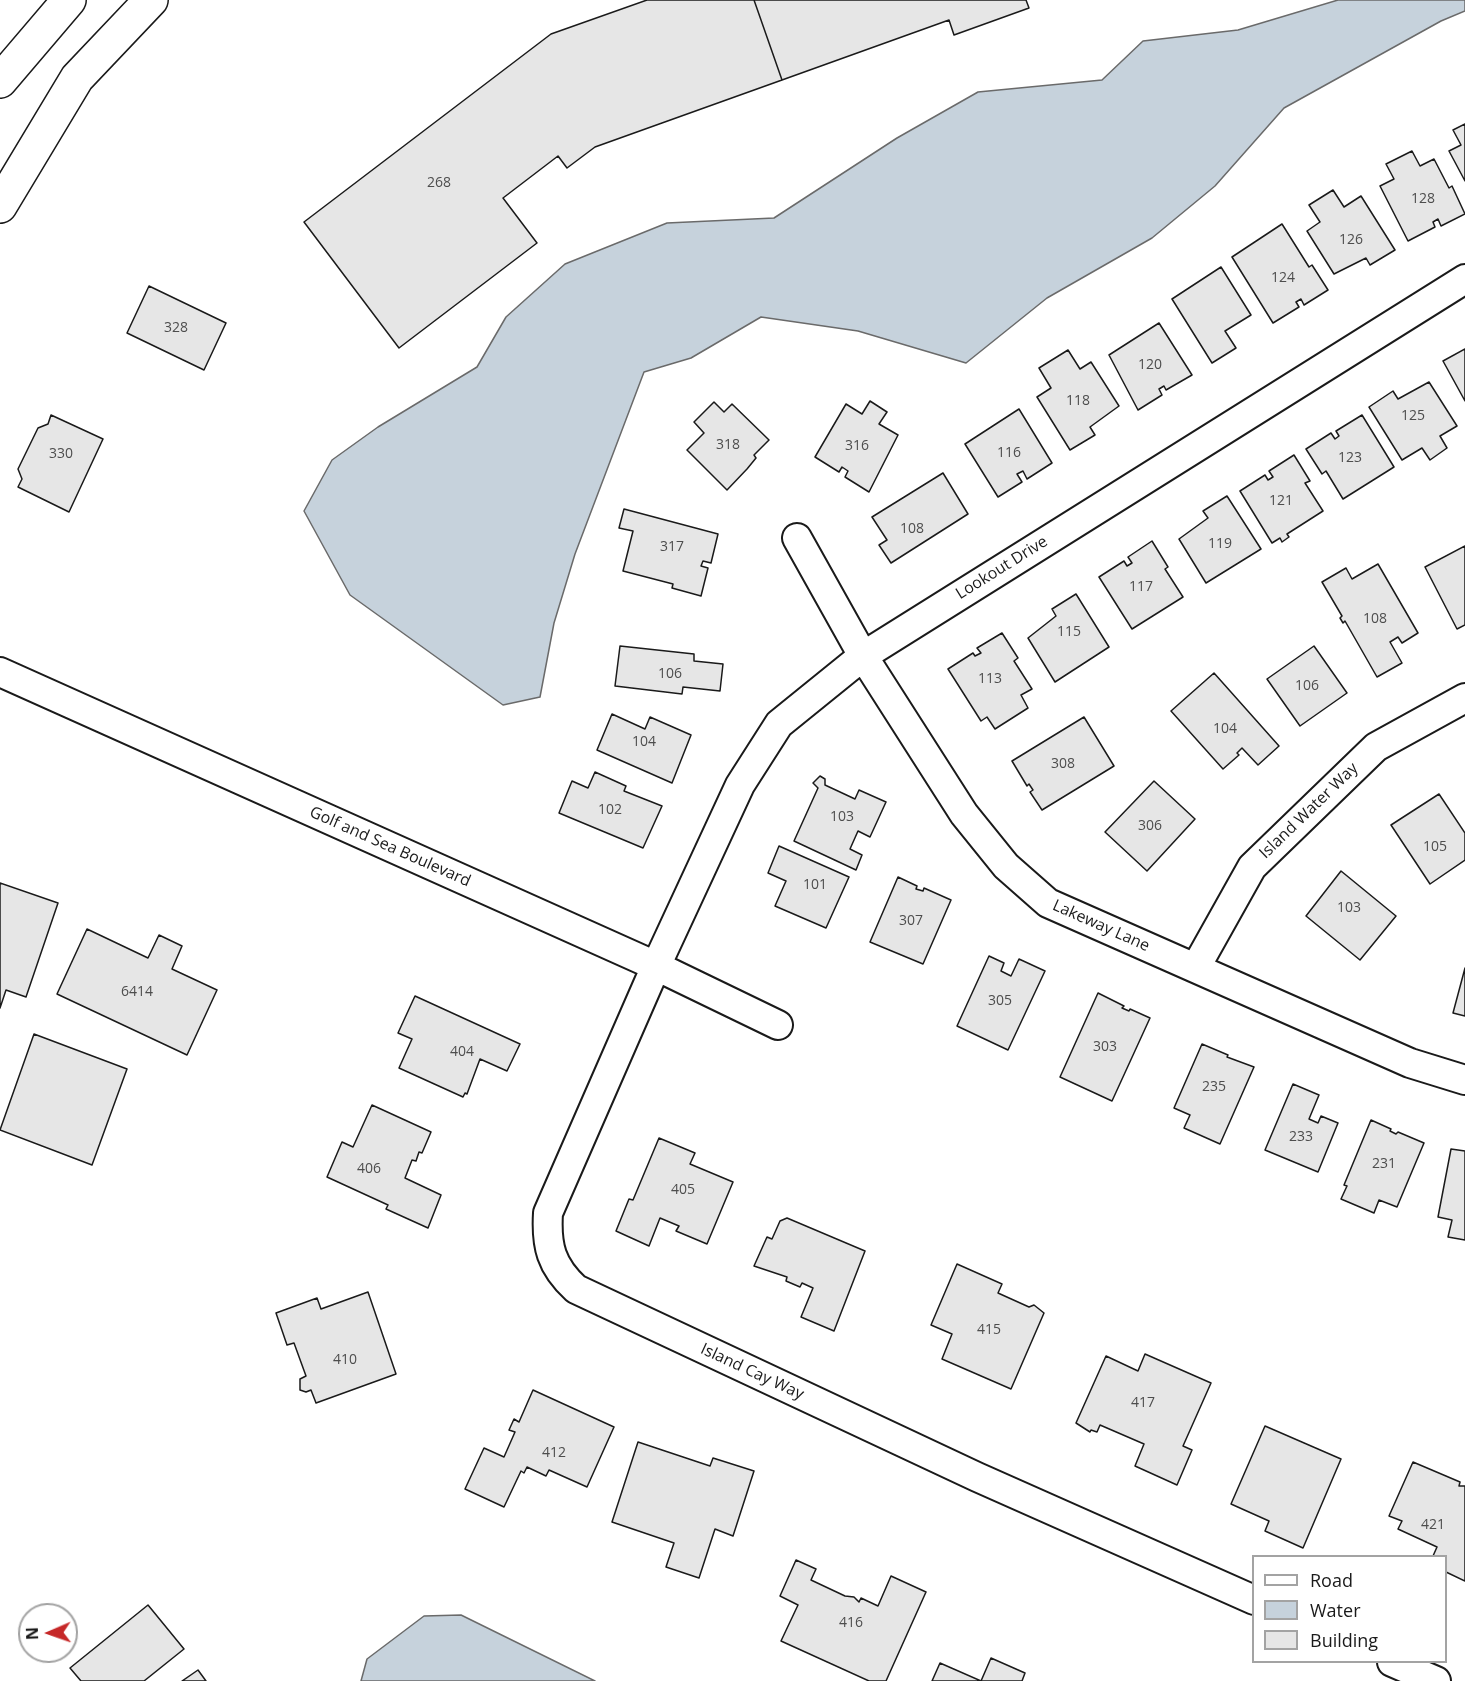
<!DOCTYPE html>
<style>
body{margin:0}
#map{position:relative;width:1465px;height:1681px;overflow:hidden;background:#fff;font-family:"Open Sans",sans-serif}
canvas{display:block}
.legend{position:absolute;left:1252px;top:1555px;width:195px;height:108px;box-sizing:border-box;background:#fff;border:2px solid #a3a3a3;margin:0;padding:8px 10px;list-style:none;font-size:18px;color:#1a1a1a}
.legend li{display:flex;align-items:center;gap:12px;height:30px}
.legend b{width:30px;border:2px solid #a3a3a3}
.north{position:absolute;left:18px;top:1603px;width:60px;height:60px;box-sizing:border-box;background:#fff;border:2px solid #a3a3a3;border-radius:50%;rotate:268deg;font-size:16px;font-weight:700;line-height:24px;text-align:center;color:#1a1a1a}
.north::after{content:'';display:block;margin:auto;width:21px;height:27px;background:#c62828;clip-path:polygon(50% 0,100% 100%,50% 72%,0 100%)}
</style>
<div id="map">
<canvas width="1465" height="1681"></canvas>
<ul class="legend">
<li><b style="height:8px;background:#fff"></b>Road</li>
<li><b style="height:16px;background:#c6d2dc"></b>Water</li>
<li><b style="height:16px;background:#e6e6e6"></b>Building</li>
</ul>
<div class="north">N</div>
</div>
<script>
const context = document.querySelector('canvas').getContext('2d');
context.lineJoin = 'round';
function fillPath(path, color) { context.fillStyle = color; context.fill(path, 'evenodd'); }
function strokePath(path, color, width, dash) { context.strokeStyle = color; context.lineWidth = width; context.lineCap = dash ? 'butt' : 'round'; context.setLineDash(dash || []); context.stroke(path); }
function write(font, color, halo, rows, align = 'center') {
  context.font = font + ' "Open Sans",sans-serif'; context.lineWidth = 4.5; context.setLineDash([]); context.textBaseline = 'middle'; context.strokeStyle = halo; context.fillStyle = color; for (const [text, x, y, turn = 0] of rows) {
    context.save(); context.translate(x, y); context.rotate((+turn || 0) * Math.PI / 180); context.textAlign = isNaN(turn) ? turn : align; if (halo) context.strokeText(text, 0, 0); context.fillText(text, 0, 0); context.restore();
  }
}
const water = new Path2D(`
 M 1338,0 L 1465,0 L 1465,11 L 1441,21 L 1284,108 L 1215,186 L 1152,238 L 1047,298 L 966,363 L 858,331 L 761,317 L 691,358 L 644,372 L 575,554 L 554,623 L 540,697 L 503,705 L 350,595 L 304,511 L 332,460 L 378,427 L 477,367 L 506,317 L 565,264 L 667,223 L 774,218 L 897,138 L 978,92 L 1102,80 L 1143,41 L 1238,30 Z
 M 461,1615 L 595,1681 L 361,1681 L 367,1659 L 424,1616 Z`);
const building = new Path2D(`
 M 647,0 L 754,0 L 782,80 L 595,147 L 567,168 L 558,156 L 503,198 L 537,243 L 399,348 L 304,222 L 551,34 Z
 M 754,0 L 1026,0 L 1029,8 L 954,35 L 949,20 L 782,80 Z
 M 1465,124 L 1465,181 L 1449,151 L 1461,145 L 1453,130 Z
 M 1412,151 L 1420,166 L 1434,159 L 1449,188 L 1452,186 L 1465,214 L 1441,226 L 1438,219 L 1433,222 L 1435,227 L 1408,241 L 1380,186 L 1394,179 L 1386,164 Z
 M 1333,190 L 1344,207 L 1361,196 L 1395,250 L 1370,265 L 1366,258 L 1334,274 L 1307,231 L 1320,222 L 1309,205 Z
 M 1282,224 L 1309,267 L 1312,265 L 1328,290 L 1304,305 L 1301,299 L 1296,302 L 1299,307 L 1273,323 L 1232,257 Z
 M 1221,267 L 1251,315 L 1225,331 L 1236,348 L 1212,363 L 1172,299 Z
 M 149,286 L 226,323 L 204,370 L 127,333 Z
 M 1159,323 L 1192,375 L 1166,390 L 1164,386 L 1159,389 L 1162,395 L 1138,410 L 1109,355 Z
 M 1465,349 L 1465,401 L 1443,361 Z
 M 1068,350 L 1080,369 L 1091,362 L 1119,406 L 1090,427 L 1095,435 L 1070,450 L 1037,397 L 1051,388 L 1039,368 Z
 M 1429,382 L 1457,426 L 1440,436 L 1447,448 L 1430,460 L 1422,448 L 1402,460 L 1369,407 L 1393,391 L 1398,399 Z
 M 870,401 L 887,412 L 879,424 L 898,435 L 869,492 L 845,477 L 848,471 L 842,467 L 839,472 L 815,457 L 846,404 L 862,414 Z
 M 714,402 L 724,412 L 732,404 L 769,440 L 754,455 L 756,458 L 747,469 L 727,490 L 687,450 L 704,433 L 694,422 Z
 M 1019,409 L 1052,463 L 1027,479 L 1023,471 L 1017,474 L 1022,482 L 998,497 L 965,444 Z
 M 51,415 L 103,439 L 69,512 L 18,487 L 22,479 L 18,469 L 38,428 L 48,424 Z
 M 1362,415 L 1394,467 L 1343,499 L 1326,471 L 1322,474 L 1306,449 L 1331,433 L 1335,439 L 1339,436 L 1336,431 Z
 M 1294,455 L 1310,481 L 1305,483 L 1323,511 L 1287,534 L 1289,537 L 1282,542 L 1280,538 L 1272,543 L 1240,491 L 1265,475 L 1268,480 L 1273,477 L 1269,471 Z
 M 943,473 L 968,514 L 891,563 L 879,545 L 887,540 L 872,517 Z
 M 1227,496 L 1261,549 L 1206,583 L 1179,539 L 1208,518 L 1203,511 Z
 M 624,509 L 718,534 L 711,563 L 703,561 L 701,566 L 708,568 L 701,596 L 672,588 L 673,584 L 623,571 L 633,531 L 619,528 Z
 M 1152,541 L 1168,567 L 1165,569 L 1183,597 L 1132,629 L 1099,577 L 1124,561 L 1127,566 L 1132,563 L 1128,557 Z
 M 1465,546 L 1465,625 L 1457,629 L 1425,567 Z
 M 1378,564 L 1418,633 L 1402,643 L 1398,637 L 1390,642 L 1402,663 L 1377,677 L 1345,621 L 1343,623 L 1340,618 L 1342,616 L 1322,582 L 1346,568 L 1352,579 Z
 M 1076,594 L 1109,647 L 1055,682 L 1028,638 L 1056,616 L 1052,609 Z
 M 1002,633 L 1018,658 L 1014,661 L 1032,689 L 1021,695 L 1028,708 L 995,729 L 987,717 L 981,721 L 948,669 L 973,653 L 975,656 L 981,653 L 977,648 Z
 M 620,646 L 694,654 L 694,661 L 723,664 L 720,691 L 683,687 L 682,694 L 615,686 Z
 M 1314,646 L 1347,693 L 1300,726 L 1267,679 Z
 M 1214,673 L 1279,746 L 1258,765 L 1242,748 L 1237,753 L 1239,755 L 1223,769 L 1171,711 Z
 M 612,714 L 645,729 L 650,717 L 691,735 L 672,783 L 597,750 Z
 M 1084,717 L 1114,766 L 1042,810 L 1030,792 L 1033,790 L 1029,784 L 1027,786 L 1012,761 Z
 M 595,772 L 626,786 L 624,791 L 662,806 L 643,848 L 559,813 L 572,781 L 588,788 Z
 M 820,776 L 825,779 L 825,785 L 855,799 L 859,790 L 886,802 L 870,837 L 858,831 L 850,849 L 862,855 L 856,870 L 794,841 L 818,788 L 813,783 Z
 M 1154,781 L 1195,819 L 1147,871 L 1105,832 Z
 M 1439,794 L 1465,833 L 1465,860 L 1430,884 L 1391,825 Z
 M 779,846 L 849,877 L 826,928 L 775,906 L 786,881 L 768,873 Z
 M 1341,871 L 1396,916 L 1360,960 L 1306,916 Z
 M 898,877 L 917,886 L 916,889 L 923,891 L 924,888 L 951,900 L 923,964 L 870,942 Z
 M 0,883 L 58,903 L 26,997 L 6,990 L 0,1008 Z
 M 87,929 L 148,958 L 159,935 L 182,946 L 172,969 L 217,990 L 187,1055 L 57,994 Z
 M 989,956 L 1004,963 L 1001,971 L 1011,976 L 1019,959 L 1045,971 L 1008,1050 L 957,1026 Z
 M 1465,968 L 1465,1016 L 1453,1013 Z
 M 1098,993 L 1124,1006 L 1122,1008 L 1129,1011 L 1130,1009 L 1150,1018 L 1112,1101 L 1060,1077 Z
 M 415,996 L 520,1044 L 507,1071 L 480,1059 L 467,1094 L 465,1093 L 463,1097 L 399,1068 L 412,1039 L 398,1033 Z
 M 34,1034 L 127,1069 L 92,1165 L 0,1130 Z
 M 1202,1044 L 1228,1055 L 1227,1057 L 1254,1067 L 1220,1144 L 1184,1128 L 1190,1115 L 1174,1108 Z
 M 1293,1084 L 1319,1095 L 1309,1119 L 1318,1123 L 1321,1116 L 1338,1123 L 1318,1172 L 1265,1150 Z
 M 372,1105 L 431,1132 L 422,1153 L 419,1152 L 416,1161 L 412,1160 L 405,1178 L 441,1195 L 428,1228 L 386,1209 L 388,1205 L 327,1177 L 342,1142 L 353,1147 Z
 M 1371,1120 L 1391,1129 L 1390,1131 L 1396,1134 L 1398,1132 L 1424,1143 L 1397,1207 L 1379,1200 L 1374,1213 L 1341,1199 L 1347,1186 L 1344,1185 Z
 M 659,1138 L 695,1153 L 690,1164 L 733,1182 L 707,1244 L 676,1231 L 679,1226 L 660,1218 L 649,1246 L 616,1231 L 629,1199 L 633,1200 Z
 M 1451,1149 L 1465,1151 L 1465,1240 L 1448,1237 L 1452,1220 L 1438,1217 Z
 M 787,1218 L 865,1251 L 834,1331 L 801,1317 L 813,1288 L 802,1283 L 800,1287 L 786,1281 L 787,1277 L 754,1266 L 767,1237 L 772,1239 L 780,1221 Z
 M 957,1264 L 1002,1284 L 998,1293 L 1029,1307 L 1034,1305 L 1044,1313 L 1011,1389 L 942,1359 L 952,1334 L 931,1325 Z
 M 368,1292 L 396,1374 L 316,1403 L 311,1390 L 306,1392 L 300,1390 L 300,1379 L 306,1376 L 294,1343 L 287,1345 L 276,1313 L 317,1298 L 321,1309 Z
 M 1145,1354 L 1211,1383 L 1183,1446 L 1192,1450 L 1177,1485 L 1135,1466 L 1144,1444 L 1100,1425 L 1097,1432 L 1091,1430 L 1090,1432 L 1076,1423 L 1106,1356 L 1138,1371 Z
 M 533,1390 L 614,1427 L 587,1487 L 549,1470 L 546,1476 L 527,1467 L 524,1473 L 521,1471 L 504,1507 L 465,1489 L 484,1448 L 504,1457 L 515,1432 L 509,1430 L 514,1419 L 519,1422 Z
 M 1265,1426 L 1341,1459 L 1303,1548 L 1265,1531 L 1269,1521 L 1231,1504 Z
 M 638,1442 L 710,1466 L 713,1458 L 754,1471 L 733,1536 L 715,1529 L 699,1578 L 666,1567 L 674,1543 L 612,1522 Z
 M 1413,1462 L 1460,1482 L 1459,1486 L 1465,1486 L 1465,1581 L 1446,1572 L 1446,1556 L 1433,1556 L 1437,1547 L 1398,1529 L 1402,1521 L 1389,1516 Z
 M 796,1560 L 816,1569 L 811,1580 L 845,1596 L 854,1597 L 859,1602 L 861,1598 L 878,1606 L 891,1576 L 926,1592 L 886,1681 L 869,1681 L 781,1641 L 798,1605 L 780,1596 Z
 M 148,1605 L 184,1649 L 144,1681 L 81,1681 L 70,1668 Z
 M 991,1658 L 1025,1673 L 1022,1681 L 932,1681 L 940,1663 L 981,1681 Z
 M 198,1670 L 206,1681 L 182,1681 Z`);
const minor = new Path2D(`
 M 797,538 L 863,656 L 964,814 L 1006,866 L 1048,903 L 1410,1063 L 1465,1080
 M 0,672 L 656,966 L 778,1025
 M 1196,967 L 1252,867 L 1376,747 L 1465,698
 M 1254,1600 L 977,1477 L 576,1289 C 551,1266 546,1246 548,1213 L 656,966 L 740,785 L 779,724 L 863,656 L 1465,279
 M 1392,1662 L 1436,1681`);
const secondary = new Path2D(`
 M 0,81 L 69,0
 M 0,206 L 77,78 L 151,0`);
const numberNames = [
 ["268",439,183],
 ["128",1423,199],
 ["126",1351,240],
 ["124",1283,278],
 ["328",176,328],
 ["120",1150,365],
 ["118",1078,401],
 ["125",1413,416],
 ["318",728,445],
 ["316",857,446],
 ["116",1009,453],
 ["330",61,454],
 ["123",1350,458],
 ["121",1281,501],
 ["108",912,529],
 ["119",1220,544],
 ["317",672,547],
 ["117",1141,587],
 ["108",1375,619],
 ["115",1069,632],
 ["106",670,674],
 ["113",990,679],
 ["106",1307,686],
 ["104",1225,729],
 ["104",644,742],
 ["308",1063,764],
 ["102",610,810],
 ["103",842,817],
 ["306",1150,826],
 ["105",1435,847],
 ["101",815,885],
 ["103",1349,908],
 ["307",911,921],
 ["6414",137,992],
 ["305",1000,1001],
 ["303",1105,1047],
 ["404",462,1052],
 ["235",1214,1087],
 ["233",1301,1137],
 ["231",1384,1164],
 ["406",369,1169],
 ["405",683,1190],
 ["415",989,1330],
 ["410",345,1360],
 ["417",1143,1403],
 ["412",554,1453],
 ["421",1433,1525],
 ["416",851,1623]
];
const streetNames = [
 ["Lookout Drive",1002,568,-32],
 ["Island Water Way",1309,811,-44],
 ["Golf and Sea Boulevard",390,847,24],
 ["Lakeway Lane",1101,926,24],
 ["Island Cay Way",752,1372,25]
];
fillPath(water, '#c6d2dc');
strokePath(water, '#6a6a6a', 1.5);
fillPath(building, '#e6e6e6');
strokePath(building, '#1a1a1a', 1.5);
strokePath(minor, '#1a1a1a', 32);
strokePath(secondary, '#1a1a1a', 36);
strokePath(minor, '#fff', 28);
strokePath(secondary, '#fff', 33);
write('14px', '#4d4d4d', null, numberNames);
write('16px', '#1a1a1a', '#fff', streetNames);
</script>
